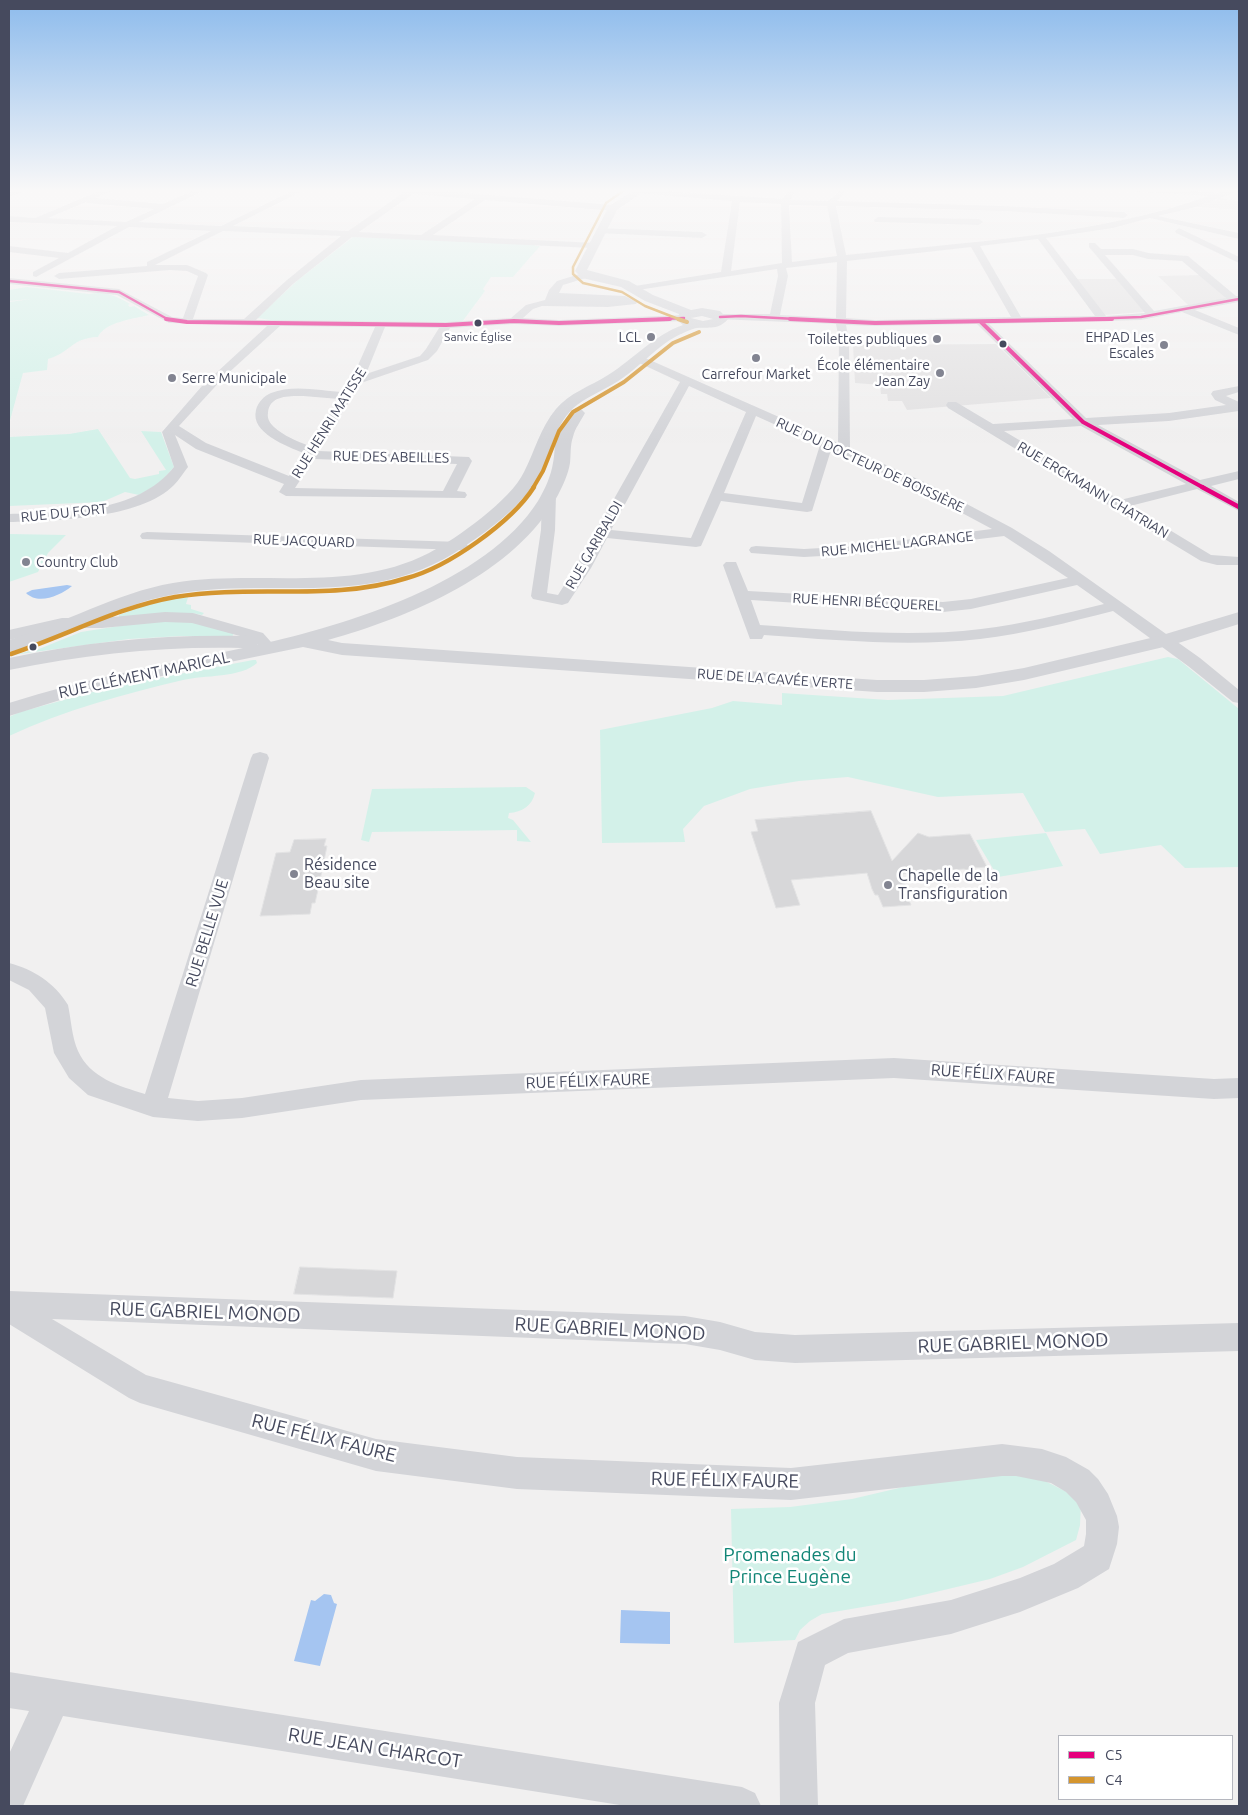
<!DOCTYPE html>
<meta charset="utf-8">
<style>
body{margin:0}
#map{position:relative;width:1248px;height:1815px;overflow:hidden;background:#f1f0f0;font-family:Ubuntu,sans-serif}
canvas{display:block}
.frame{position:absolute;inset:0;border:10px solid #464a5e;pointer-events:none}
.legend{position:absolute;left:1058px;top:1735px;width:175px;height:65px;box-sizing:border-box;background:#fff;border:1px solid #b5b7bf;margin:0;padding:6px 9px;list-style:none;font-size:15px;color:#464a5e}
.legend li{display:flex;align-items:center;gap:10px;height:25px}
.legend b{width:25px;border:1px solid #b5b7bf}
</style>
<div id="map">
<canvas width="1248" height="1815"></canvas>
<div class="frame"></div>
<ul class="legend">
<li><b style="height:6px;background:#e5007d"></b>C5</li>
<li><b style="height:6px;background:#d4952f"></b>C4</li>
</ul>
</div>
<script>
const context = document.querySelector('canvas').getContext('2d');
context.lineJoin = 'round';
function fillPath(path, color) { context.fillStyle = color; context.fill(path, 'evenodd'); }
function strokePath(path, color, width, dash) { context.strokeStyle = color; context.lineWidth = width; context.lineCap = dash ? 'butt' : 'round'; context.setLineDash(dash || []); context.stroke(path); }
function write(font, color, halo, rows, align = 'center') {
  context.font = font + ' Ubuntu,sans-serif'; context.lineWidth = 5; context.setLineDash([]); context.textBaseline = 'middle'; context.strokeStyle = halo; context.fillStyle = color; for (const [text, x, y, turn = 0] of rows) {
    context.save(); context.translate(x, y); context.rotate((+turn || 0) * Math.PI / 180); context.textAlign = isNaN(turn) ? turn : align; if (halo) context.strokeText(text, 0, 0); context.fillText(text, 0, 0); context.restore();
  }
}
const education = new Path2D(`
 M 1220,198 L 1239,201 L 1239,210 L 1194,207 Z
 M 1200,275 L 1226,296 L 1225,299 L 1188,305 L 1158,276 Z
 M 1076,279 L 1117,279 L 1145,312 L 1104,315 Z
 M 996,344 L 1051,398 L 907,410 L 902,401 L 888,401 L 887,394 L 881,394 L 880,385 L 855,383 L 853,345 Z`);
const green = new Path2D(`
 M 353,237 L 536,244 L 535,246 L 540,246 L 513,277 L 491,277 L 483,289 L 485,291 L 462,322 L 278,321 L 257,318 L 298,280 Z
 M 27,287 L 89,294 C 105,291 116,296 130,304 L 128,305 L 130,307 L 134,306 L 149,315 C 133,319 105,322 98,337 C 71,338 70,353 48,359 L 47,370 L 23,373 L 9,424 L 9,302 L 31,299 L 9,301 L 9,290 Z
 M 98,429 L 130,478 L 135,479 L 159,474 L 159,471 L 166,470 L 141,431 L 161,432 L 174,467 L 160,483 L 139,495 L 125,492 L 102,502 L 9,506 L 9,437 L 69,434 Z
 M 9,534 L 66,535 L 48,553 L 38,572 L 9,582 Z
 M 189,594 L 186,604 L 191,605 L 191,609 L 204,613 L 202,615 L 192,613 L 119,618 L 119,615 L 146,605 Z
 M 151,621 L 191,622 L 234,633 L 232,637 L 181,636 L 129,639 L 13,655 L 39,649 L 81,632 Z
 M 1168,657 L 1178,659 L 1239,709 L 1239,867 L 1185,868 L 1161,845 L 1100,854 L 1085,829 L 1045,832 L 1023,793 L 938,797 L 848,777 L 799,781 L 750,789 L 704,806 L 683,829 L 685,842 L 602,843 L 600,730 L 712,708 L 733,701 L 782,705 L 782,693 L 888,700 L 1003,696 Z
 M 253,660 L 256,660 L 257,663 C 241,678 204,675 183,680 C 125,694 64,710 9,736 L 9,717 L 20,712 L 111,687 Z
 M 526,787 L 535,793 C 532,806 522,812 509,813 L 508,818 L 513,820 L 531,842 L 517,841 L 517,830 L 372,832 L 369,842 L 361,840 L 372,789 Z
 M 1046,833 L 1063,866 L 998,877 L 976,840 Z
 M 963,1473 L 1033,1475 L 1065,1491 L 1081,1503 L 1080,1525 L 1076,1540 L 1023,1567 L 990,1579 L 898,1601 L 822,1614 L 810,1621 L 800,1630 L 795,1640 L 734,1643 L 731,1509 L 790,1507 L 852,1499 Z`);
const water = new Path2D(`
 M 67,585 L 72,586 C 60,596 38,605 26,593 L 32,590 Z
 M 324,1594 L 331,1595 L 334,1603 L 337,1604 L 320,1666 L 294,1661 L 311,1600 L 315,1601 Z
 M 621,1610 L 670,1612 L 670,1644 L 620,1643 Z`);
const building = new Path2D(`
 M 871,811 L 892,861 L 918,833 L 929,837 L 970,834 L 987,867 L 971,868 L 969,871 L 964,869 L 900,874 L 909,892 L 906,893 L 911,905 L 883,907 L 878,895 L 875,895 L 872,889 L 867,873 L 791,880 L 800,905 L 776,908 L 751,832 L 758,831 L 755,820 Z
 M 326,839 L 324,846 L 327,846 L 319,885 L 315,903 L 312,903 L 310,914 L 260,916 L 276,853 L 290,852 L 294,840 Z
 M 300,1267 L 397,1271 L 393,1298 L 294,1294 Z`);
const minor = new Path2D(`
 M 18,189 L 29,189 L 9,197 L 9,192 Z
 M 104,189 L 115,189 L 96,198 L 163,204 L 197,189 L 207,189 L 139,222 L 221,226 L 296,189 L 306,189 L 233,226 L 348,231 L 403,193 L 387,191 L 383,189 L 418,189 L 613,205 L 617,208 L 613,211 L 485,200 L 433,235 L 596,243 L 598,245 L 593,248 L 352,237 L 293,284 L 256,320 L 446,322 L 511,318 L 526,305 L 545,300 L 549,290 L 557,281 L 586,272 L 589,273 L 589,277 L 563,285 L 559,293 L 625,296 L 637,302 L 636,304 L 608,307 L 542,306 L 533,309 L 523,318 L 559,320 L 684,315 L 689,318 L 684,321 L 559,326 L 514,324 L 450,328 L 437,351 L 428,360 L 361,383 L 318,451 L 469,457 L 472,461 L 457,491 L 465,492 L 467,495 L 465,498 L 286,496 L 279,492 L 284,484 L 196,449 L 175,435 L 188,467 C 183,473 179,480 174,485 C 141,519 53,521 9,522 L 9,514 C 65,512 136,514 174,467 L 162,432 L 202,386 L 267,326 L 169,323 L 117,295 L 9,284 L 9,278 L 119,289 L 172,317 L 183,318 L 198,276 L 187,271 L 170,270 L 59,279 L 54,276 L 59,273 L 147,266 L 147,262 L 211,231 L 129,227 L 36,277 L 33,276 L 33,272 L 59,258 L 9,252 L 9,246 L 68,253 L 117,226 L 9,222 L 9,216 L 35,218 ZM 413,194 L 475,199 L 421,235 L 359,232 ZM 86,202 L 87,203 L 154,209 L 126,222 L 48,218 ZM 223,231 L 341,236 L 287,280 L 244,319 L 193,319 L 208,275 L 206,273 L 187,265 L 155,265 ZM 280,326 L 375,327 L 351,381 L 344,392 C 321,391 293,384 271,393 C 264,396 258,402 256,410 C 250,433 287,446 303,453 L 289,476 L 206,443 L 179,426 L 224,377 ZM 385,327 L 439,328 L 426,349 L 420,356 L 366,374 ZM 303,396 L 339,399 L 309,446 C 297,441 284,436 274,427 C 270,423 267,419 268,413 C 269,395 290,396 303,396 ZM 314,459 L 457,464 L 443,491 L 295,488 Z
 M 635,189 L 782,199 L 790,189 L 796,189 L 790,200 L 828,201 L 841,190 L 845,192 L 837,201 L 1002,206 L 1124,212 L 1128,215 L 1124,218 L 1002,211 L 836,206 L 846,255 C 965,242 1096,236 1209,196 L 1128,191 L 1124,189 L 1213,192 L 1217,193 L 1230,189 L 1239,189 L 1239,191 L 1192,208 L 1158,216 L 1239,233 L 1239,239 L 1150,218 L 1113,228 L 1046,238 L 1106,316 L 1145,313 L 1089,247 L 1089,243 L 1095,243 L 1101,249 L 1133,249 L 1148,253 L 1188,256 L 1236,296 L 1239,296 L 1239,302 L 1195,310 L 1239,328 L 1239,335 L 1182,312 L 1141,320 L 989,324 L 1086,418 L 1169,413 L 1226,405 L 1215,400 L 1211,394 L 1213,391 L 1239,386 L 1239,392 L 1226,396 L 1239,402 L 1239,411 L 1169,421 L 1098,425 L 1200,480 L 1239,471 L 1239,479 L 1211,486 L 1239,502 L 1239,511 L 1197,489 L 1130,506 L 1211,555 L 1239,557 L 1239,565 L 1217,565 L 1201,561 L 948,408 L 946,405 L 948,402 L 956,402 L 993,424 L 1073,419 L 977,324 L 875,326 L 846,325 L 849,340 L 850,449 L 931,485 L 1012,528 L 1049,551 L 1200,658 L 1239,690 L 1239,703 L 1233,702 L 1188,666 L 1113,611 C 1069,622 1025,634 980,639 C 908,647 835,640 764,635 L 762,639 L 750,639 L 723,565 L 726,562 L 736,562 L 748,591 L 943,602 L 971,599 L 1068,578 L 1004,536 L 857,554 L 804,557 L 751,553 L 749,550 L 751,547 L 756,546 L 804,549 L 857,546 L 992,529 L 921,491 L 831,450 L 812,511 L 807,512 L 721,501 L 701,546 L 696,547 L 607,538 L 591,568 L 568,603 L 562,605 L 533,599 L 531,596 L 541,530 L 542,495 L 549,491 L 556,495 L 555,530 L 547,593 L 558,595 L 575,568 L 680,382 L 635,361 L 633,359 L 635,357 L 643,357 L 838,443 L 839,340 L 836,324 L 716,319 L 715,317 L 720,314 L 770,314 L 778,276 L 777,269 L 631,291 L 630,289 L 635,286 L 721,272 L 732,201 L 638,193 L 635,193 ZM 740,202 L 781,204 L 782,263 L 731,271 ZM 789,205 L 827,206 L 837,256 L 792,262 ZM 1038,239 L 1095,316 L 1021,317 L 980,246 ZM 971,247 L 1011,317 L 875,320 L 846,318 L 847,261 ZM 1105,255 L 1133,255 L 1148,259 L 1182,261 L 1226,298 L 1154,311 ZM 837,262 L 836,318 L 780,315 L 788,276 L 786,268 ZM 689,386 L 746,412 L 691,538 L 611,530 ZM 756,416 L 820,445 L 802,503 L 724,493 ZM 1081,426 L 1186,484 L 1120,500 L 1004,431 ZM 1077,585 L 1104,604 C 1063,614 1022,624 981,629 C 907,638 833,630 760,625 L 751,600 L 943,612 L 971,609 Z
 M 878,217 L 979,219 L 983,222 L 979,225 L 875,222 L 874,220 Z
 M 600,228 L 702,232 L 707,235 L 702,238 L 597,233 L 597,229 Z
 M 1179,228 L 1239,257 L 1239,263 L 1176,233 L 1175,231 Z
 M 147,532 L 461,542 L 466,543 L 468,546 L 466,549 L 461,550 L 142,539 L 140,536 L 142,533 Z
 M 165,612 L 193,613 L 263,633 L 271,642 L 269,645 C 260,648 257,645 251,639 L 192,623 L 165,622 L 102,628 L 62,628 L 9,640 L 9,630 L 62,618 L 102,618 Z
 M 260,752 L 267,754 L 269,758 L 168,1098 L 198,1101 L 242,1098 L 361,1080 L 894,1058 L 1214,1079 L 1239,1078 L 1239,1098 L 1214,1099 L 894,1078 L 361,1100 L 242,1118 L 198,1121 L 153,1117 L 88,1095 L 69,1078 L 54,1053 L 45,1008 L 29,990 L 9,980 L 9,963 C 33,969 55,983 68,1005 C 71,1019 72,1038 78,1051 C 90,1078 119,1086 145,1094 L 251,758 L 253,754 Z
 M 9,1291 L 685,1316 L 720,1322 L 755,1332 L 795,1335 L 1239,1323 L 1239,1351 L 795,1363 L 755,1360 L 720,1350 L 685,1344 L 52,1319 L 146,1375 L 376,1439 L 517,1457 L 791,1468 L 1002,1444 L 1042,1449 L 1066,1457 L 1089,1470 L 1098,1479 L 1108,1494 L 1117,1516 L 1119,1527 L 1117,1544 L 1109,1569 L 1078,1588 L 1020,1612 L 951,1634 L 848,1653 L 825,1665 L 815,1703 L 818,1806 L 780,1806 L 779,1703 L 798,1642 L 844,1619 L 951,1600 L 1020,1578 L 1054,1564 L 1084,1546 L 1086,1534 L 1086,1520 L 1076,1502 L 1066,1492 L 1051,1483 L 1016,1476 L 1002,1476 L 791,1500 L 517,1489 L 376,1471 L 140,1403 L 129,1398 L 9,1324 Z
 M 9,1672 L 742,1787 L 755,1793 L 761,1806 L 626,1806 L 63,1716 L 23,1806 L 9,1806 L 9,1754 L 29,1711 L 9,1708 Z`);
const tertiary = new Path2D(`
 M 636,189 L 647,189 L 617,210 L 587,270 L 629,281 L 653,295 L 691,310 L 702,308 L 720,311 L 728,319 C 719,330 709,327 697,328 C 691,329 683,333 677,336 C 659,345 641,365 624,377 C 609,388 592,394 577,405 C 555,422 552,451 540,474 C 524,504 492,528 465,546 C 370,612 274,575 171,595 C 114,605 65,640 9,652 L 9,640 C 64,624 115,593 173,583 C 258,569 349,594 429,553 C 456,539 511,500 524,472 C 535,451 540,428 556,409 C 569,393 591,386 608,375 C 634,359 654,335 683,325 L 677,320 L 679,314 L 645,301 L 621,287 L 582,278 L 575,271 L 609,206 ZM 702,316 L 713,319 L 703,321 L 691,318 Z
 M 577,408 L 582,410 L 585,413 C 581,421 575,428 573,437 C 570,445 571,455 570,463 C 568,475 563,485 558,495 C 515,574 410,617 328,640 L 342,643 L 877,680 L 924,680 L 976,676 L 1024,668 L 1159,636 L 1239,612 L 1239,624 L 1172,645 L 1024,680 L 976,688 L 924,692 L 877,692 L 342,655 L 303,647 L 123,684 L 73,696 L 9,716 L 9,703 C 86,678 164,665 243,648 C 163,646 87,654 9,670 L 9,658 C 89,641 167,634 249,636 L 256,638 L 259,642 L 257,645 C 347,625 486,583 538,501 C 545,489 551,476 553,463 C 555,454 554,445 557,436 C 560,427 566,418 572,410 Z`);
const bus1Far2 = new Path2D(`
 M 9,281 L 119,292 L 169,320
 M 720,317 L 741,316 L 814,320
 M 639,320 L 684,318
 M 1058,320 L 1141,317 L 1239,299`);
const bus1Far1 = new Path2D(`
 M 166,319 L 187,322 L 446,325 L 514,321 L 559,323 L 670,319
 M 790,319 L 875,323 L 1112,319
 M 981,322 L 1083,422 L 1204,488`);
const bus1 = new Path2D(`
 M 1202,487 L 1239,507`);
const bus2Far2 = new Path2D(`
 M 626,189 L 606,203 L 573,267 L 573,274 L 583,283 L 622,292 L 645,306 L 681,320`);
const bus2Far1 = new Path2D(`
 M 678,319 L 687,322
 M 533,488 L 543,471 L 559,431 L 573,412 L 624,382 L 673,343 L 699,332`);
const bus2 = new Path2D(`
 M 11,654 C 66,636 118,607 175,597 C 252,584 332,602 407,578 C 433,571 456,557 477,542 C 498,527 520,509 534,487`);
const markers = [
 [478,323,4.5,"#464a5e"],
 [651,337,5,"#828491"],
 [937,339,5,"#828491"],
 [1003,344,4.5,"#464a5e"],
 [1164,345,5,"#828491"],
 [756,358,5,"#828491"],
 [940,373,5,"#828491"],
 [172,378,5,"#828491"],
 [26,562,5,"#828491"],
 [33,647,4.5,"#464a5e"],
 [294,874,5,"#828491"],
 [888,885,5,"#828491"]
];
const farBusnames = [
 ["Sanvic Église",478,337]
];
const farPoinames = [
 ["LCL",641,337],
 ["EHPAD Les",1154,337],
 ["Escales",1154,353],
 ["Toilettes publiques",927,339],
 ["École élémentaire",930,365],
 ["Jean Zay",930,381],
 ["Carrefour Market",756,374,"center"],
 ["Serre Municipale",182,378,"left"],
 ["Country Club",36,562,"left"]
];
const farStreetnames = [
 ["RUE HENRI MATISSE",329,423,-58],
 ["RUE DES ABEILLES",391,457,1],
 ["RUE DU DOCTEUR DE BOISSIÈRE",870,465,25],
 ["RUE ERCKMANN CHATRIAN",1093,490,31],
 ["RUE DU FORT",64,513,-6],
 ["RUE JACQUARD",304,541,2],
 ["RUE MICHEL LAGRANGE",897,544,-6],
 ["RUE GARIBALDI",594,545,-60],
 ["RUE HENRI BÉCQUEREL",867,602,3],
 ["RUE DE LA CAVÉE VERTE",775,679,4]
];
const streetNames = [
 ["RUE CLÉMENT MARICAL",144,675,-12],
 ["RUE BELLE VUE",207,933,-73],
 ["RUE FÉLIX FAURE",993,1074,4],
 ["RUE FÉLIX FAURE",588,1081,-2]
];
const poiNames = [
 ["Résidence",304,865],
 ["Beau site",304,883],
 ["Chapelle de la",898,876],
 ["Transfiguration",898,894]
];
const nearStreetnames = [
 ["RUE GABRIEL MONOD",205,1312,2],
 ["RUE GABRIEL MONOD",610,1329,3],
 ["RUE GABRIEL MONOD",1013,1343,-2],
 ["RUE FÉLIX FAURE",324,1438,14],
 ["RUE FÉLIX FAURE",725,1480,1],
 ["RUE JEAN CHARCOT",375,1748,9]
];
const nearParknames = [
 ["Promenades du",790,1555],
 ["Prince Eugène",790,1577]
];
fillPath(education, '#e2e1e2');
fillPath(green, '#d3f1e9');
fillPath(water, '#a5c5f1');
fillPath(building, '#d7d7d9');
strokePath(building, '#e2e2e3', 1);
fillPath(minor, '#d3d4d8');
fillPath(tertiary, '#d3d4d8');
strokePath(bus1Far2, '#e5007d', 2.5);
strokePath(bus1Far1, '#e5007d', 4);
strokePath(bus1, '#e5007d', 4.5);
strokePath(bus2Far2, '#d4952f', 2.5);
strokePath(bus2Far1, '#d4952f', 4);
strokePath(bus2, '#d4952f', 4.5);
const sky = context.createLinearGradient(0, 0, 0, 443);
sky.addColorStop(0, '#8dbbec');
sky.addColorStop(0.43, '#f9f8f8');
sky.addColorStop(1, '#f9f8f800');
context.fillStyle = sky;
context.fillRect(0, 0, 1248, 443);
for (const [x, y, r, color] of markers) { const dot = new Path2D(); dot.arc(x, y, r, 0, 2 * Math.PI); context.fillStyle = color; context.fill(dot); strokePath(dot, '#fff', 2); }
write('12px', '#464a5e', '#fff', farBusnames);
write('14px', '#464a5e', '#fff', farPoinames, 'right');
write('14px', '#464a5e', '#fff', farStreetnames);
write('16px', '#464a5e', '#fff', streetNames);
write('16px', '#464a5e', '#fff', poiNames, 'left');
write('19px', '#464a5e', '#fff', nearStreetnames);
write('19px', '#118576', '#fff', nearParknames);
</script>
